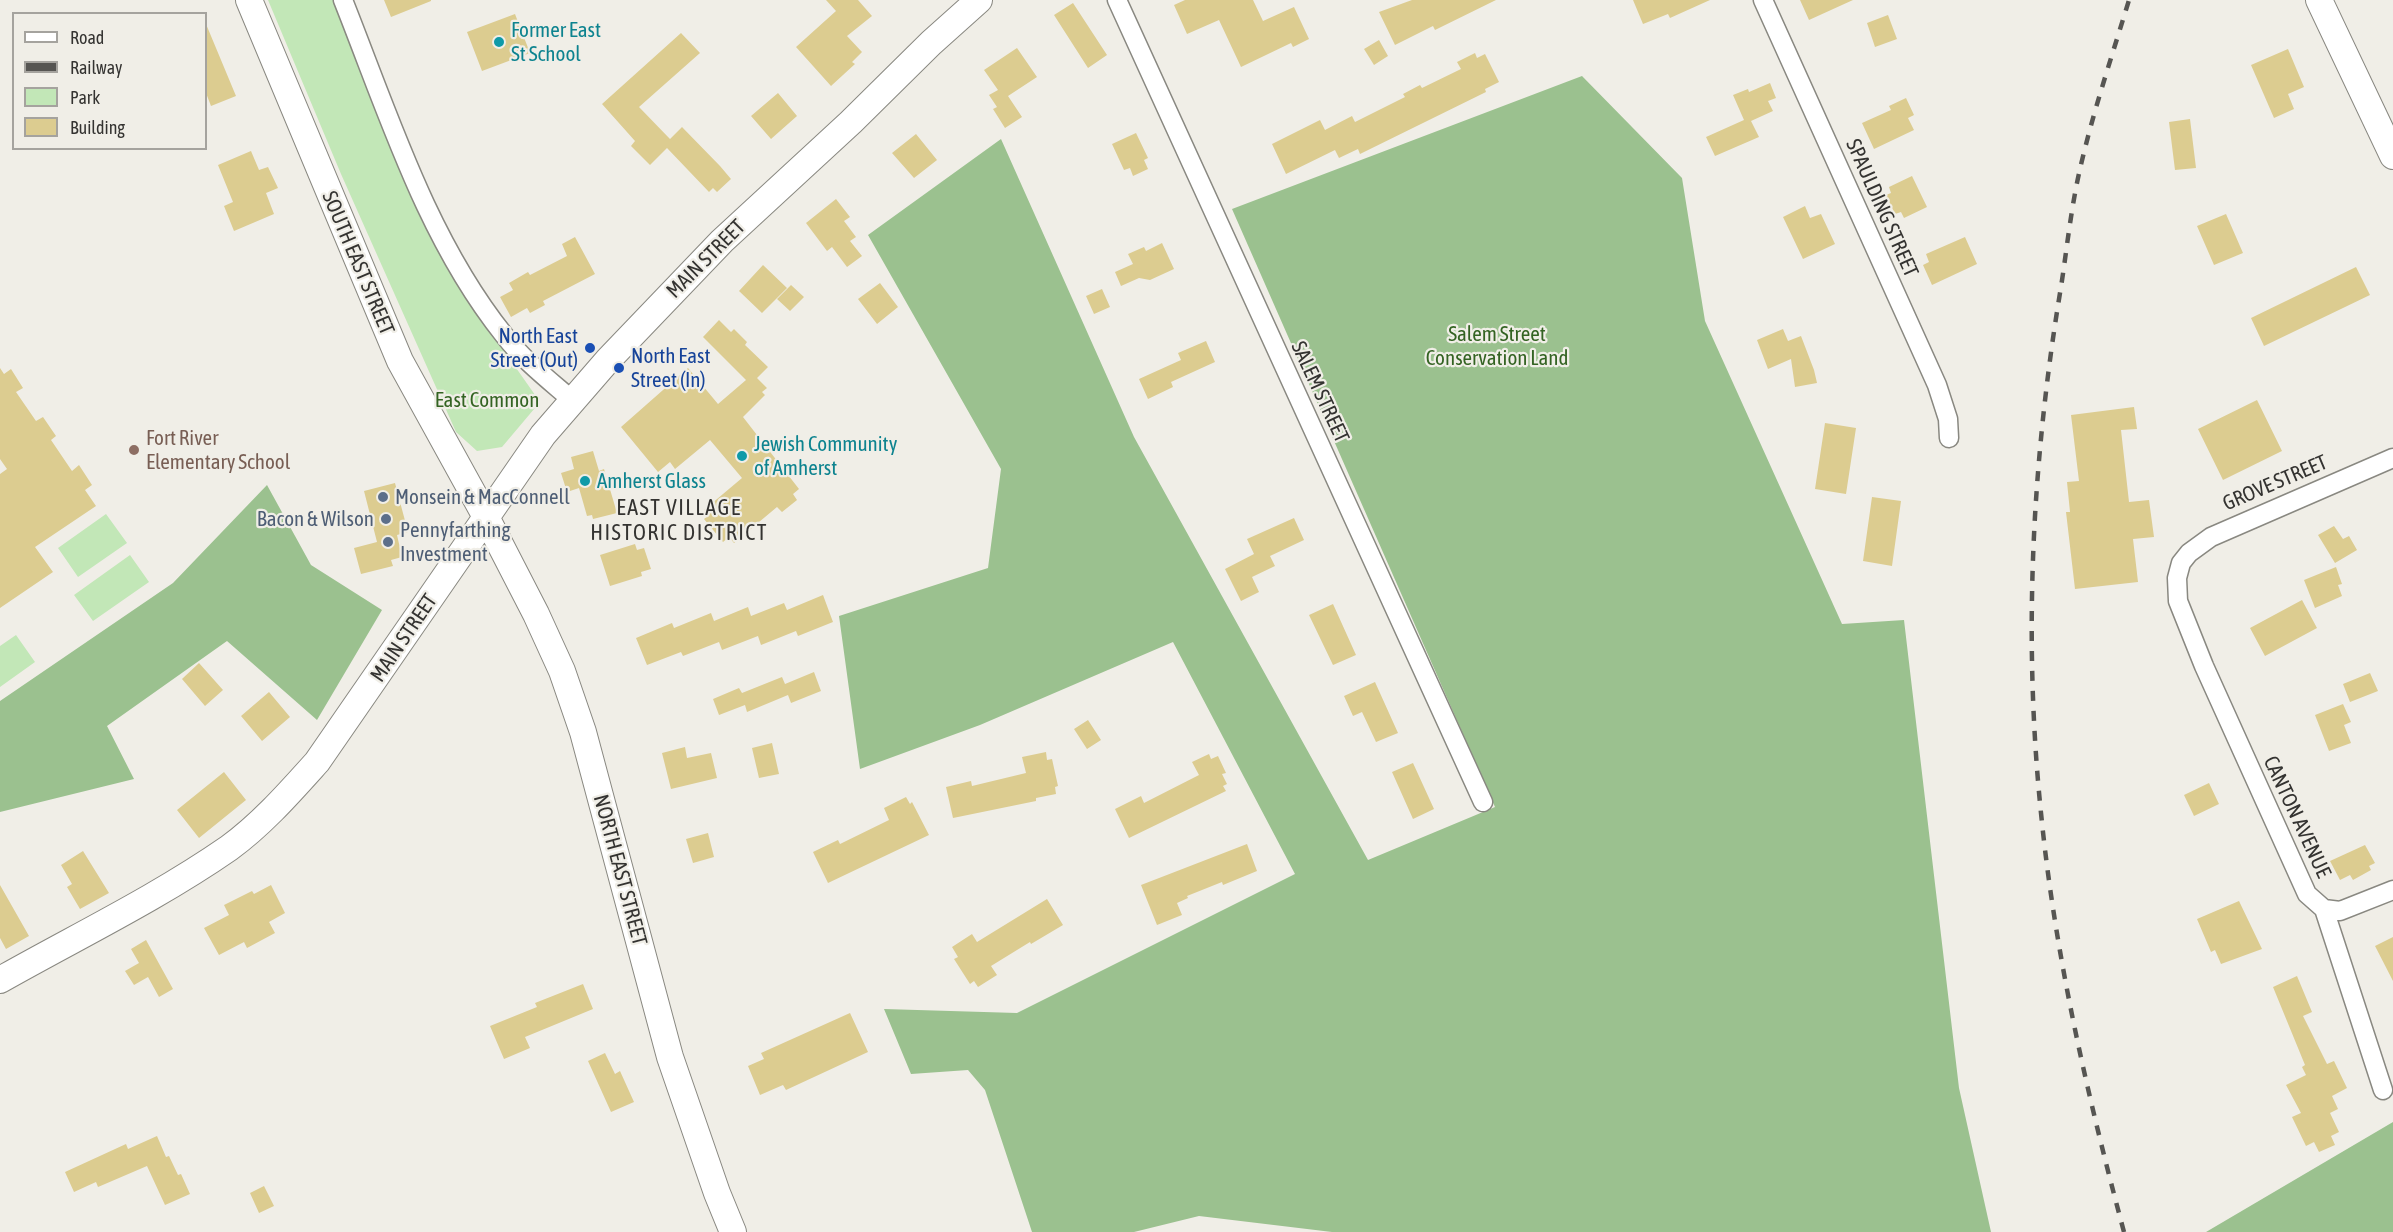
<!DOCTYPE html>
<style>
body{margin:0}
#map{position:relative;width:2393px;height:1232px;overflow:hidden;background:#f0eee7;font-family:"Asap Condensed",sans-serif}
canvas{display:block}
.legend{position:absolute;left:12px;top:12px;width:195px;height:138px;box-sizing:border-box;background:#f0eee7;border:2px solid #a5a39e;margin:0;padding:8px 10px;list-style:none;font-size:18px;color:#343331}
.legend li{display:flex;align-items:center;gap:12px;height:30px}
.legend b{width:30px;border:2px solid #a5a39e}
</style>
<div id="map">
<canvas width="2393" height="1232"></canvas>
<ul class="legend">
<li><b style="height:8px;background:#fff"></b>Road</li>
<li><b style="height:8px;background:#565552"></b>Railway</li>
<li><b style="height:16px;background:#c2e7b7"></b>Park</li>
<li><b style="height:16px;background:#dccc90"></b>Building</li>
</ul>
</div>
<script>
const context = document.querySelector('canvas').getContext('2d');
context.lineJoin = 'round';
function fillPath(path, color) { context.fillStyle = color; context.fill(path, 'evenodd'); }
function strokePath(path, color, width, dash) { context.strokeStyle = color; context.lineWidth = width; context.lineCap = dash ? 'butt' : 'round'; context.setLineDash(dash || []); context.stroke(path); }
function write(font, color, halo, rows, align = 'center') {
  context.font = font + ' "Asap Condensed",sans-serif'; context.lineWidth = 4.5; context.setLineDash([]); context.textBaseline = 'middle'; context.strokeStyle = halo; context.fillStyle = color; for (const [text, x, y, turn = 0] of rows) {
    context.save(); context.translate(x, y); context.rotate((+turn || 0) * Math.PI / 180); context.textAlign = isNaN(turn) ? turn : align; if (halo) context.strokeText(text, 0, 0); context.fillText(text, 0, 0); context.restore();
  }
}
const green = new Path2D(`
 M 268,0 L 335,0 L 481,318 L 540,402 L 502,447 L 477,451 L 456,432 L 341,174 Z
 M 106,514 L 127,543 L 78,577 L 58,548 Z
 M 130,555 L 149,582 L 93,621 L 74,595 Z
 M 16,635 L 35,662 L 0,687 L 0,646 Z`);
const forest = new Path2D(`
 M 1582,76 L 1682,178 L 1705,321 L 1842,624 L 1904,620 L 1959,1088 L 1991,1232 L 1332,1232 L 1199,1216 L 1134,1232 L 1032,1232 L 985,1090 L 968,1070 L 911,1074 L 884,1009 L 1017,1013 L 1295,874 L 1173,642 L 980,725 L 860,769 L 839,616 L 988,568 L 1001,469 L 868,235 L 1001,139 L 1134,437 L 1368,860 L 1495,807 L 1232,209 Z
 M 267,485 L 311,565 L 382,610 L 317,720 L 227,641 L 107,726 L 134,779 L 0,812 L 0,701 L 173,583 Z
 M 2393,1122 L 2393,1232 L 2206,1232 Z`);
const building = new Path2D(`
 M 384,0 L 431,0 L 431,1 L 391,17 Z
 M 826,0 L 858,0 L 872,16 L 847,36 L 862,52 L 852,62 L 855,64 L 831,86 L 796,47 L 836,11 Z
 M 1185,0 L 1253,0 L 1263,21 L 1294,7 L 1309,39 L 1293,47 L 1291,43 L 1241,67 L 1219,20 L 1187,34 L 1174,5 Z
 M 1412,0 L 1496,0 L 1435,30 L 1433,26 L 1395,45 L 1379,12 Z
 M 1633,0 L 1710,0 L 1670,18 L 1668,14 L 1643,24 Z
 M 1800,0 L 1853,0 L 1809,20 Z
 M 1073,3 L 1107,55 L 1088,68 L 1054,15 Z
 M 515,14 L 530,53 L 482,71 L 467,32 Z
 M 1888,15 L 1897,39 L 1875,47 L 1867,23 Z
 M 206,24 L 236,96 L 211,106 L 206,93 Z
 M 681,33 L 700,53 L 639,107 L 670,139 L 682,127 L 720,166 L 731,179 L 717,192 L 713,188 L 709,192 L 667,148 L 650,165 L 631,146 L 635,141 L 602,104 Z
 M 1379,40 L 1388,56 L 1374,65 L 1364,49 Z
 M 1017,48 L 1037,77 L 1008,96 L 1022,117 L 1005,128 L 993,109 L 997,107 L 989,95 L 998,90 L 984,70 Z
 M 2288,49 L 2304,87 L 2288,94 L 2294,109 L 2274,118 L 2251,65 Z
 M 1475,53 L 1477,58 L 1485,54 L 1499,82 L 1485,89 L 1486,92 L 1360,154 L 1358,149 L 1339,158 L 1335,150 L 1286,174 L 1272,144 L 1320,120 L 1325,130 L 1352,116 L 1355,122 L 1405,97 L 1403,94 L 1420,85 L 1422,88 L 1461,69 L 1457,62 Z
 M 1770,83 L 1776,98 L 1768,101 L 1773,111 L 1751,121 L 1759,137 L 1715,156 L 1706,137 L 1744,120 L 1733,95 L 1748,89 L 1749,92 Z
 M 778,93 L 797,116 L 771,139 L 751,116 Z
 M 1906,98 L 1914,115 L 1908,118 L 1914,130 L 1874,149 L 1862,123 L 1891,110 L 1889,106 Z
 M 2190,119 L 2196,168 L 2175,170 L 2169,122 Z
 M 1136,133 L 1148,158 L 1144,160 L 1148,169 L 1133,176 L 1130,168 L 1124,170 L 1112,144 Z
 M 916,134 L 937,160 L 914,178 L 892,153 Z
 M 251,151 L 259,170 L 268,167 L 278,188 L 266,193 L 274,214 L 234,231 L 224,206 L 233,202 L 218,165 Z
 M 1912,176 L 1927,207 L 1904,218 L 1901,212 L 1895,214 L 1886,195 L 1891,193 L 1889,187 Z
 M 836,199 L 850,217 L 844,221 L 856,237 L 850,241 L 862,256 L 847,267 L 832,247 L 827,251 L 806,223 Z
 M 1805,206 L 1810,218 L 1821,214 L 1835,244 L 1803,259 L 1783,217 Z
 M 2226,214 L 2243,253 L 2214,265 L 2197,226 Z
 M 575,237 L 595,274 L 543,301 L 545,305 L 530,313 L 527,308 L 511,317 L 500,297 L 513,290 L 509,283 L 528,272 L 530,275 L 567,256 L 562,244 Z
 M 1965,237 L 1977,264 L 1932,285 L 1923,265 L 1929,262 L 1926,254 Z
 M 1162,243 L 1174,269 L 1150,280 L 1139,278 L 1121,286 L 1115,272 L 1133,264 L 1128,254 L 1144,247 L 1146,251 Z
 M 763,265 L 787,288 L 762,313 L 739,291 Z
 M 2356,267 L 2370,295 L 2264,346 L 2251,318 Z
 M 880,283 L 898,307 L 877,324 L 858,299 Z
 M 791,285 L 804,297 L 790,311 L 777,299 Z
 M 1102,289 L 1110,307 L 1094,314 L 1086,296 Z
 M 719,320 L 731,332 L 734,329 L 747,342 L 745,345 L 768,367 L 757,378 L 767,388 L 762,392 L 765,395 L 743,417 L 799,489 L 793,494 L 797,500 L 782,512 L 777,507 L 734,543 L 729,537 L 723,542 L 704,519 L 709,515 L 704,510 L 742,478 L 710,440 L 675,469 L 670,462 L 658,472 L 621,427 L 688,368 L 718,404 L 746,380 L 703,337 Z
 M 1783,329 L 1788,341 L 1801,336 L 1814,370 L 1817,383 L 1795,387 L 1791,359 L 1768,369 L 1757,340 Z
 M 1206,341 L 1215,362 L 1171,382 L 1173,387 L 1148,399 L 1139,379 L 1181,360 L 1178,353 Z
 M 0,368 L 4,374 L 11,369 L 23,388 L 16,392 L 36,421 L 43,417 L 56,436 L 51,440 L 72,471 L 79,465 L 92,485 L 85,490 L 96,506 L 35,547 L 53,572 L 0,608 L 0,474 L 7,469 L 0,459 Z
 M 2257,400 L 2282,451 L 2223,480 L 2198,429 Z
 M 2134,407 L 2137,429 L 2121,430 L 2129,502 L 2149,500 L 2154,537 L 2133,539 L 2138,582 L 2075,589 L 2066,512 L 2070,512 L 2067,482 L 2079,481 L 2071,415 Z
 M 1825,423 L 1856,428 L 1846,494 L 1815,489 Z
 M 593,451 L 599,471 L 604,469 L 617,513 L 593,519 L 592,515 L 587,516 L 579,488 L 567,492 L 561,473 L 574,469 L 571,457 Z
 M 395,483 L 408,532 L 397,535 L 402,557 L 391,560 L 393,566 L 361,574 L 354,548 L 377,542 L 364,491 Z
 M 1872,497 L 1901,501 L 1892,566 L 1863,561 Z
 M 1294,518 L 1304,540 L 1270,556 L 1275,566 L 1252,577 L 1259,592 L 1241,601 L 1225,569 L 1254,554 L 1247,539 Z
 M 2334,526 L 2343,539 L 2349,536 L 2357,550 L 2335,563 L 2318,535 Z
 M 635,544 L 637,550 L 644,548 L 651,569 L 641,572 L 642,576 L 610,586 L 600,555 Z
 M 2336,567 L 2342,584 L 2338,585 L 2342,596 L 2315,608 L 2304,580 Z
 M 823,595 L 833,622 L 798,636 L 796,631 L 761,645 L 758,636 L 722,650 L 719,642 L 683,656 L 681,652 L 647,665 L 636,638 L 672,623 L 674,628 L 711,613 L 714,621 L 748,607 L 751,616 L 784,603 L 787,610 Z
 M 2302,600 L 2317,628 L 2265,656 L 2250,628 Z
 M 1333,604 L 1356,655 L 1333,665 L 1309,615 Z
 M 199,663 L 223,690 L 205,706 L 182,679 Z
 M 814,672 L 821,691 L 791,703 L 788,695 L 747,712 L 745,705 L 719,715 L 713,699 L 739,688 L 742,693 L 782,677 L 785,684 Z
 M 2370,673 L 2378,691 L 2350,702 L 2343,684 Z
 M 1375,682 L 1398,733 L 1376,742 L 1362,712 L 1353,716 L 1344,696 Z
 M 269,692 L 290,717 L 262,741 L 241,716 Z
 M 2343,704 L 2351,722 L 2344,725 L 2351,743 L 2329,751 L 2315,715 Z
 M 1088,720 L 1101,740 L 1087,749 L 1074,729 Z
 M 772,743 L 779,774 L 759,778 L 752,748 Z
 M 685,747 L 687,758 L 711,753 L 717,778 L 671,789 L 662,753 Z
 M 1046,752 L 1047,760 L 1052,759 L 1058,786 L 1055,787 L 1056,794 L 1036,798 L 1036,801 L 953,818 L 946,787 L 971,781 L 972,786 L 1026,773 L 1022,757 Z
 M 1209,754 L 1211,759 L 1218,756 L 1226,773 L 1222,774 L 1227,784 L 1223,786 L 1226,791 L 1129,838 L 1115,809 L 1141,796 L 1144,803 L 1199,775 L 1192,762 Z
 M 1413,763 L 1434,809 L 1413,819 L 1392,772 Z
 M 224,772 L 246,800 L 199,838 L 177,810 Z
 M 2209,783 L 2219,804 L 2194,816 L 2184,795 Z
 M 906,797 L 910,804 L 912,802 L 929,835 L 828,883 L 813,852 L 838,840 L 840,844 L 889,820 L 884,808 Z
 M 708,833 L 714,857 L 693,863 L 686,839 Z
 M 1247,844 L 1257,871 L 1223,885 L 1222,882 L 1187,896 L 1188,898 L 1177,903 L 1182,915 L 1157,925 L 1141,885 Z
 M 2365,845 L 2375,863 L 2369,866 L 2371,870 L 2353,880 L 2350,875 L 2340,880 L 2330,861 Z
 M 83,851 L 109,893 L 80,909 L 67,887 L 72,884 L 61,865 Z
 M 0,885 L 29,936 L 6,949 L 0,938 Z
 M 271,885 L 285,913 L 269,922 L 275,933 L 247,948 L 244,942 L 219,955 L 204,928 L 229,915 L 224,905 L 252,891 L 254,894 Z
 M 1047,899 L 1063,925 L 1031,944 L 1030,942 L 991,966 L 997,975 L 978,987 L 974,981 L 970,984 L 954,959 L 958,957 L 952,947 L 972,934 L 977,942 Z
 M 2239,901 L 2262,949 L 2221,964 L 2215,950 L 2211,952 L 2197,919 Z
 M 2393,937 L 2393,981 L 2375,946 Z
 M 146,940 L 173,989 L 159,997 L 148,977 L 134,985 L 125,971 L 139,963 L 131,949 Z
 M 2297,976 L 2312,1012 L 2303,1016 L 2327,1064 L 2334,1061 L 2347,1088 L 2332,1096 L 2338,1109 L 2330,1113 L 2339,1132 L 2331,1136 L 2335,1145 L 2319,1152 L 2314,1142 L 2306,1146 L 2292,1117 L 2301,1113 L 2286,1085 L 2306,1075 L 2302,1067 L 2305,1065 L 2273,987 Z
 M 583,984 L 593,1009 L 525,1037 L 530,1048 L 504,1059 L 490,1026 L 537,1007 L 535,1003 Z
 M 850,1013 L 868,1052 L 786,1090 L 783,1085 L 760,1095 L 748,1066 L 764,1059 L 761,1053 Z
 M 605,1053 L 615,1074 L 620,1071 L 634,1102 L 611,1112 L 588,1061 Z
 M 157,1136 L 166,1157 L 169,1156 L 178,1175 L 181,1174 L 190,1194 L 165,1205 L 147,1166 L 98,1187 L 96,1182 L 74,1192 L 65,1172 L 126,1144 L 128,1149 Z
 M 264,1186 L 274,1206 L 259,1213 L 250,1193 Z`);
const street = new Path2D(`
 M 343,0 C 388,113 427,239 504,335 C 523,360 549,380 573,401
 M 1117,0 L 1483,802
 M 1763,0 L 1937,385 L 1948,419 L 1949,438
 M 2324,909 L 2340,911 L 2393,890
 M 2383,1090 L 2324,909 L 2307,894 L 2204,666 L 2178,601 L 2177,578 L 2181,563 L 2189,553 L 2211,537 L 2393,458`);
const secondary = new Path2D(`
 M 249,0 L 400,361 L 486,517 L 536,614 L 562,671 L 583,732 L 670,1057 L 717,1193 L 733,1232
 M 2319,0 L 2393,156
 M 0,980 C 76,937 157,898 229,848 C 262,824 290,792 317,762 L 543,435 L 608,360 L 722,241 L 851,122 L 931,43 L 979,0`);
const rail = new Path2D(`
 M 2124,1232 C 2087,1094 2055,955 2041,813 C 2023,638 2032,460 2061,287 C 2067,248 2071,208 2080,169 C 2093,112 2112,56 2129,0`);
const markers = [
 [499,42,6,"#0f9aa8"],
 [590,348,6,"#1a4fb4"],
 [619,368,6,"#1a4fb4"],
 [134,450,6,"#8d6e63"],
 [742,456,6,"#0f9aa8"],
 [585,481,6,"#0f9aa8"],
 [383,497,6,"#5c6f8a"],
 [386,519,6,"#5c6f8a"],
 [388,542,6,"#5c6f8a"]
];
const cultureNames = [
 ["Former East",511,30],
 ["St School",511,54],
 ["Jewish Community",754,444],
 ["of Amherst",754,468],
 ["Amherst Glass",597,481]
];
const streetNames = [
 ["SPAULDING STREET",1882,208,66],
 ["MAIN STREET",706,259,-45],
 ["SOUTH EAST STREET",358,263,67],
 ["SALEM STREET",1320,392,65],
 ["GROVE STREET",2275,483,-23],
 ["MAIN STREET",404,638,-56],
 ["CANTON AVENUE",2297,817,65],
 ["NORTH EAST STREET",620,870,75]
];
const parkNames = [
 ["Salem Street",1497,334],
 ["Conservation Land",1497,358],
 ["East Common",487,400]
];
const transitNames = [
 ["North East",578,336],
 ["Street (Out)",578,360],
 ["North East",631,356,"left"],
 ["Street (In)",631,380,"left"]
];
const educationNames = [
 ["Fort River",146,438],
 ["Elementary School",146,462]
];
const serviceNames = [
 ["Monsein & MacConnell",395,497],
 ["Bacon & Wilson",374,519,"right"],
 ["Pennyfarthing",400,530],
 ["Investment",400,554]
];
const neighbourhoodNames = [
 ["EAST VILLAGE",679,508],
 ["HISTORIC DISTRICT",679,533]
];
fillPath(green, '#c2e7b7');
fillPath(forest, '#9bc18f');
fillPath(building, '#dccc90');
strokePath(street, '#898881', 21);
strokePath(secondary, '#898881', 28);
strokePath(street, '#fff', 18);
strokePath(secondary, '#fff', 26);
strokePath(rail, '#565552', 4.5, [10, 10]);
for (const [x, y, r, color] of markers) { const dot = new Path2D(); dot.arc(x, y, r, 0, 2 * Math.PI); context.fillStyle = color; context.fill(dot); strokePath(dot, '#f0eee7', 2); }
write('21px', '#0d838f', '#f0eee7', cultureNames, 'left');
write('21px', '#343331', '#f0eee7', streetNames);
write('21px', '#336322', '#f0eee7', parkNames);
write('21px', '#164399', '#f0eee7', transitNames, 'right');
write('21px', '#785e54', '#f0eee7', educationNames, 'left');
write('21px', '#4e5e75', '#f0eee7', serviceNames, 'left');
context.letterSpacing = '1.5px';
write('22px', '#343331', '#f0eee7', neighbourhoodNames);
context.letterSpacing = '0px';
</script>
